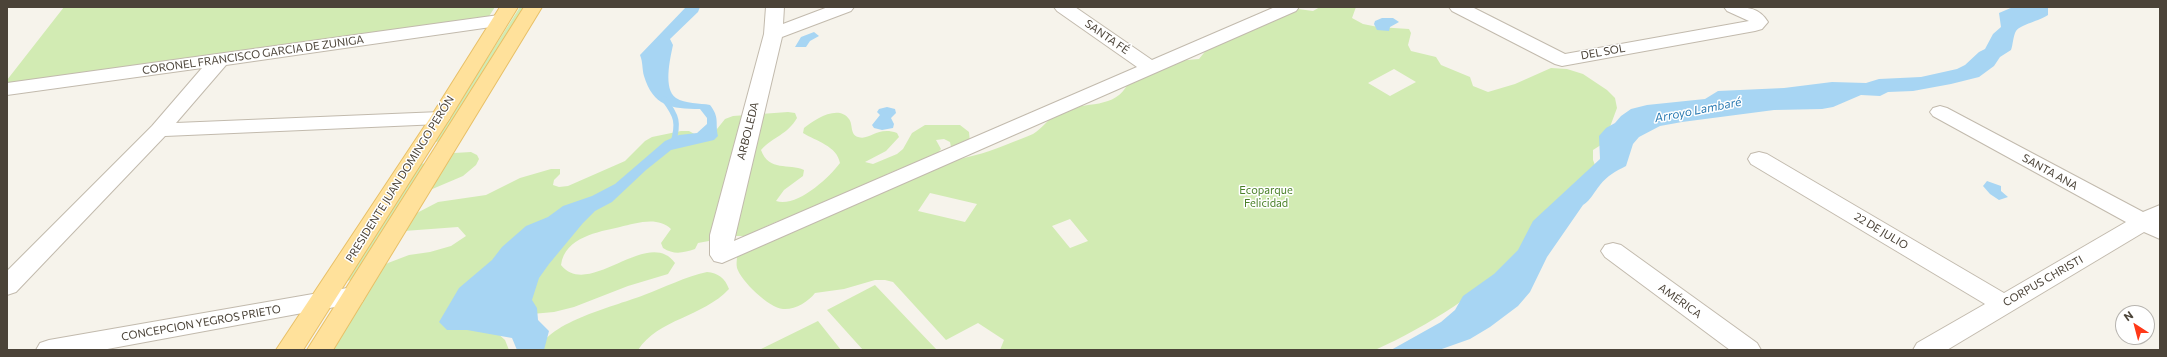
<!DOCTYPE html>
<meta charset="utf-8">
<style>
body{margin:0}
#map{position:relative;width:2167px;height:357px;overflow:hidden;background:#f6f3eb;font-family:Commissioner,sans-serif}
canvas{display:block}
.frame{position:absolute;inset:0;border:8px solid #4b4338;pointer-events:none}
.north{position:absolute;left:2115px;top:305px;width:40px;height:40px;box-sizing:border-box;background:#fff;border:1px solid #b7b4af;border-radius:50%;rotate:324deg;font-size:11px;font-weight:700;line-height:16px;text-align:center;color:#4b4338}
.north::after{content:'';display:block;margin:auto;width:14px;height:18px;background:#ff3919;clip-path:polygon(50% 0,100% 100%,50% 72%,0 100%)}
</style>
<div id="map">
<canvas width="2167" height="357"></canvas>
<div class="frame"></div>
<div class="north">N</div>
</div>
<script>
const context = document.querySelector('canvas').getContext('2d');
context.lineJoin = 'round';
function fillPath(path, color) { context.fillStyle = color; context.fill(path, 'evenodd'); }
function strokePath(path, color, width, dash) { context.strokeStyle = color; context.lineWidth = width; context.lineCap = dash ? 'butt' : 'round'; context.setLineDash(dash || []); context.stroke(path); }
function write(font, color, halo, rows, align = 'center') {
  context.font = font + ' Commissioner,sans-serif'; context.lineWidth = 3; context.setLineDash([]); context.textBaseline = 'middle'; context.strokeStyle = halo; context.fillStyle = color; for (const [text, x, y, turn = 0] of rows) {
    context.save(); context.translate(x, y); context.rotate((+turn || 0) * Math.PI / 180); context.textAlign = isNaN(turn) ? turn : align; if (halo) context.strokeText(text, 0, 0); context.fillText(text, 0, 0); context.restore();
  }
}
const green = new Path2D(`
 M 64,7 L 495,7 L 486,21 L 7,84 L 7,80 Z
 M 520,7 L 526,7 L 440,141 L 436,142 L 435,140 Z
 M 1320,7 L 1356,7 L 1352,18 L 1363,24 L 1378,27 L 1409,29 L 1411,33 L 1408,45 L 1411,51 L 1436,57 L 1441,65 L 1470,77 L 1473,86 L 1488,92 L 1515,84 L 1551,68 L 1567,69 L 1583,74 L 1607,90 L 1615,98 L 1617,108 L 1604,143 L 1593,150 L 1593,160 L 1597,170 C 1574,196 1551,224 1526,249 C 1483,290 1429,326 1375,350 L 1000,350 L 1004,340 L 978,323 L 946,340 L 893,282 L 885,280 L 875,280 L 844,289 L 815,293 C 808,302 795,310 783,309 C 769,308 741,281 737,268 C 736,264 737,260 737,256 L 949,161 C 973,157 991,151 1013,142 C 1020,139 1027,137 1033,134 C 1043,128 1051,115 1062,111 C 1085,101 1116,110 1128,83 L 1176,61 L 1199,59 L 1216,38 L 1291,8 L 1313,11 ZM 1394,69 L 1416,82 L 1390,96 L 1368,83 ZM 930,193 L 977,204 L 965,222 L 918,211 ZM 1070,219 L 1088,241 L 1070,248 L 1052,226 Z
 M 788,112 L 795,113 L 797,118 C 787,135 774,136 761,150 C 769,172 789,163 804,170 L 803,176 L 784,190 L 776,201 C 796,208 828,179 840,163 C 837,146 816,141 803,133 L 804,128 C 814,120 838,104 849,119 C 853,124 850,135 858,137 C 870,141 877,126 897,133 L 899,137 L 886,151 L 865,162 L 873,164 L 897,154 L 903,149 L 912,133 L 925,125 L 960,125 L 969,132 L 970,142 L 957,150 L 951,147 L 950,142 L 944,139 L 936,140 L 941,149 L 937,154 L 887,174 L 874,183 L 804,216 L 778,221 L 745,236 L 736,236 L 698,243 L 695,249 C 683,253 674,255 663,248 L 661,243 L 671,229 C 658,216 636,223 620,227 C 598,232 565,237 561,265 C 589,300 648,226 675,263 L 668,274 L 628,286 L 574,307 L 554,312 L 532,314 L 495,331 L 505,340 L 509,350 L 325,350 L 369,273 L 388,263 L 409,255 L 430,252 L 451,246 L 466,236 L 458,227 L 404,231 L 413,215 L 438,202 L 486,195 L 520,178 L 551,169 L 560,169 L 560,174 L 554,180 L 553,185 L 559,187 L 568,186 L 625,161 L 645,141 L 652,137 L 681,131 L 689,131 L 698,136 L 713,134 L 725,119 L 733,116 Z
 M 471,152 L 477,155 L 479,159 L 476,165 L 463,176 L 430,190 L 352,280 L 346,281 L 420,164 L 434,162 L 454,153 Z
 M 707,272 C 718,273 725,278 729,289 C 703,317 658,319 638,350 L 539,350 C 547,322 619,305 644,295 C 665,287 685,277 707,272 Z
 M 875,285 L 936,349 L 863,350 L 827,310 Z
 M 818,321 L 841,350 L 759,350 Z`);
const water = new Path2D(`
 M 686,7 L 700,7 L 698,12 L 670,39 L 673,45 C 670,59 663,89 676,98 C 685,104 700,103 710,105 C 720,118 715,122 718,136 L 714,140 L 671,150 L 646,170 L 612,202 L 595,211 L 583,223 L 549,264 L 539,278 L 532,300 L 537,308 L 538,320 L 549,331 L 544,350 L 517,350 L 512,338 L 467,330 L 447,330 L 439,322 L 459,288 L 492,260 L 502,247 L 526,226 L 548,217 L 563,206 L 592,196 L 615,184 L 665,141 L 679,135 L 697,133 L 707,124 L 707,118 L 700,109 C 671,109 653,106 644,76 C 642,69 643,62 640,55 Z
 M 2013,7 L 2048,7 L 2048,15 C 2040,21 2021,24 2016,31 C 2013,36 2013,45 2011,50 L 2000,57 L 1994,66 L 1979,77 L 1951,84 L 1913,91 L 1888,92 L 1880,96 L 1861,95 L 1833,107 L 1822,109 L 1774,110 L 1682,122 L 1660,126 L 1639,137 L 1633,144 L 1626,166 C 1616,171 1607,176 1600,185 C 1594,192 1591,200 1583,205 L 1547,257 L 1530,292 L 1518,306 L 1490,327 L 1470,339 L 1439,350 L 1391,350 L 1441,322 L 1455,310 L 1463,296 L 1494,274 L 1518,250 L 1533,221 L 1600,159 L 1599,136 L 1606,128 L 1615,123 L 1621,116 L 1631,109 L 1647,105 L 1705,99 L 1718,91 L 1784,88 L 1832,82 L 1866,83 L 1879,79 L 1921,77 L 1957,69 L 1965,65 L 1979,52 L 1985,49 L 1993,34 L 2001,27 L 1999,13 Z
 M 1382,18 L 1393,18 L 1399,22 L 1390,27 L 1389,31 L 1377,30 L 1374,24 L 1375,21 Z
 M 814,32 L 819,36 L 810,41 L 806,47 L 795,47 L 801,37 Z
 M 887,107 L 895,109 L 896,113 L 891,118 L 894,124 L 893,128 L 882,130 L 874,128 L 872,125 L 880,115 L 877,112 L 879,109 Z
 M 1987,181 L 2001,186 L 2001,191 L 2008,197 L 1999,200 L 1990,194 L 1983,186 Z`);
const stream = new Path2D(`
 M 664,99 C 677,116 679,123 673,143`);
const minor = new Path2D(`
 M 766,7 L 784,7 L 783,24 L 828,7 L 854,7 L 851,11 L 782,37 L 734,241 L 1137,67 L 1057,11 L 1054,7 L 1075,7 L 1152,60 L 1275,7 L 1299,7 L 1296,11 L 722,263 L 714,261 L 710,255 L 710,235 L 764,34 Z
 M 1449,7 L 1472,7 L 1565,54 L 1749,21 L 1727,11 L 1724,7 C 1742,7 1758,5 1768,22 L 1762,29 L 1755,31 L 1562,66 L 1555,64 L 1452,11 Z
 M 499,15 L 505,17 L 508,21 L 505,25 L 226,65 L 176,123 L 440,112 L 447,114 L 450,118 L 447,122 L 440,124 L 165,136 L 16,292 L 7,295 L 7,271 L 152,126 L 202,68 L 7,95 L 7,83 Z
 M 1940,106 L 1947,108 L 2143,212 L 2160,205 L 2160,239 L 2144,232 L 1947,350 L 1913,350 L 1917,343 L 1985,304 L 1751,164 L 1748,159 L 1751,154 L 1759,152 L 1767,154 L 2004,293 L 2126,222 L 1933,116 L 1930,112 L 1933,108 Z
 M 1613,243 L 1621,245 L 1757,343 L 1761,350 L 1730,350 L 1605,257 L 1601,251 L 1605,245 Z`);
const tertiary = new Path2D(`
 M 353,287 L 362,290 L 365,296 L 362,302 L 102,350 L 36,350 L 40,343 L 49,340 Z`);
const primary = new Path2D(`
 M 500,7 L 518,7 L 450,118 L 303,350 L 276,350 L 430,118 Z
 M 524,7 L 542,7 L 333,350 L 307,350 Z`);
const streetNames = [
 ["SANTA FÉ",1107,37,35],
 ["DEL SOL",1603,52,-10],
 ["CORONEL FRANCISCO GARCIA DE ZUNIGA",253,55,-8],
 ["ARBOLEDA",748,131,-76],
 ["SANTA ANA",2050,172,29],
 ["PRESIDENTE JUAN DOMINGO PERÓN",400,179,-58],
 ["22 DE JULIO",1881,231,31],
 ["CORPUS CHRISTI",2043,281,-30],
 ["AMÉRICA",1680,301,36],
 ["CONCEPCION YEGROS PRIETO",201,323,-10]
];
const parkNames = [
 ["Ecoparque",1266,190],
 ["Felicidad",1266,203]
];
const waterNames = [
 ["Arroyo Lambaré",1698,110,-11]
];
fillPath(green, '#d2ebb3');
fillPath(water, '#a7d5f3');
strokePath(stream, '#a7d5f3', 5.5);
strokePath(minor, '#c2baad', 2);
strokePath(tertiary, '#c2baad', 2);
strokePath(primary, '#e8c067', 2);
fillPath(minor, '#fff');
fillPath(tertiary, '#fff');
fillPath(primary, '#ffe19b');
write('11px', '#4b4338', '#fff', streetNames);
write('11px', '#4a8028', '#fff', parkNames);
write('italic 12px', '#2b7bb3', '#fff', waterNames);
</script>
